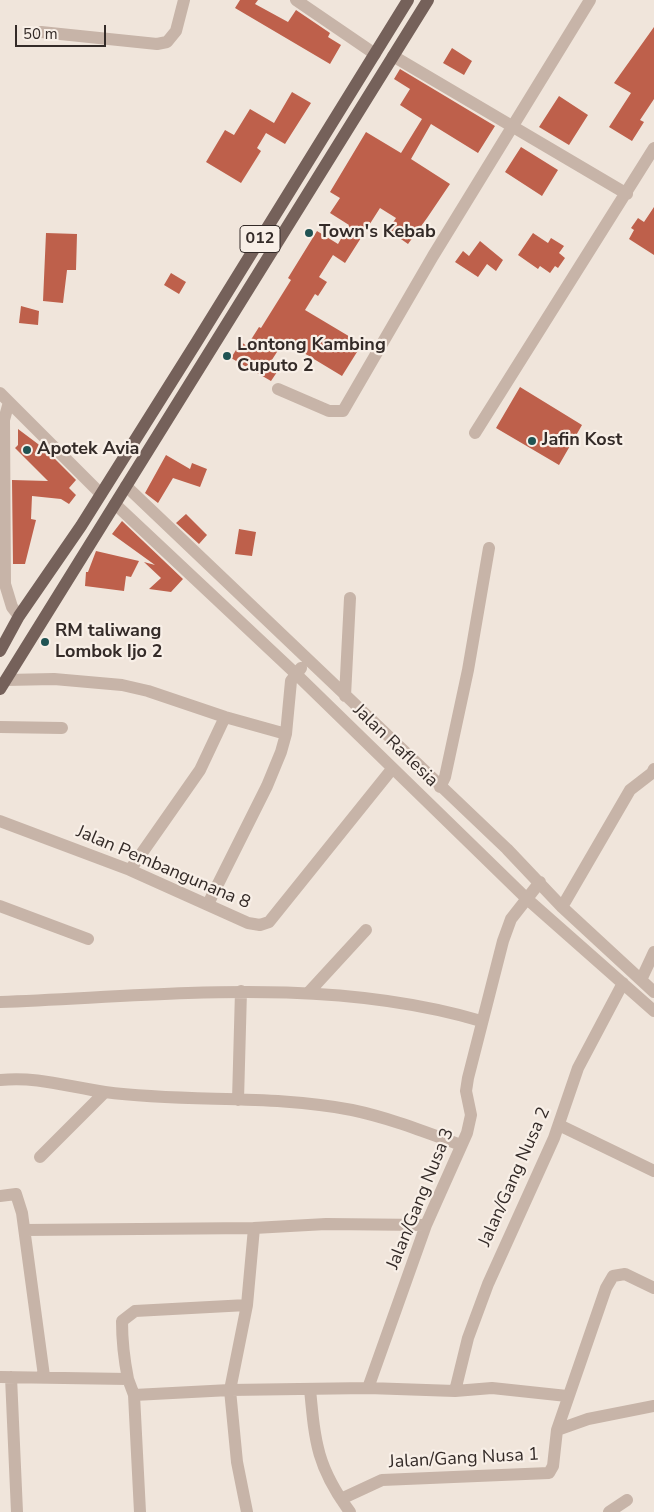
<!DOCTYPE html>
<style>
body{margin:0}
#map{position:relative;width:654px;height:1512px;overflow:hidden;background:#f0e5db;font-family:"Nunito Sans",sans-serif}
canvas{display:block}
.scale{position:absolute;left:15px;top:25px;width:91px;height:22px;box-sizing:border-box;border:2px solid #342b28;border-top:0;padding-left:6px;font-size:15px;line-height:18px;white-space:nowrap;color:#342b28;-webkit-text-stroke:4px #f8efe7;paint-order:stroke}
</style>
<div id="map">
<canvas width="654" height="1512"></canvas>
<div class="scale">50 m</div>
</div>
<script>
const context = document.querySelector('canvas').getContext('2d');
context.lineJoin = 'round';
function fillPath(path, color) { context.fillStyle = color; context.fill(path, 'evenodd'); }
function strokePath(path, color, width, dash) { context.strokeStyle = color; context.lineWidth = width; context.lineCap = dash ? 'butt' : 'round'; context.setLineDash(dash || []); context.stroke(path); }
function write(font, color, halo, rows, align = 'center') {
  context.font = font + ' "Nunito Sans",sans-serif'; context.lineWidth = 4.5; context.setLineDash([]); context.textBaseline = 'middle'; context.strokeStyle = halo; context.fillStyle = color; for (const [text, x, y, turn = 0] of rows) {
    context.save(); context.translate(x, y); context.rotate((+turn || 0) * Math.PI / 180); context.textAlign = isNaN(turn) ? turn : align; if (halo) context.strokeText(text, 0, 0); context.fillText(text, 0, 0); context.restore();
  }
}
const building = new Path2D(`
 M 240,0 L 258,0 L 255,4 L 288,22 L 296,10 L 330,33 L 328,37 L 341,45 L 330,64 L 235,8 Z
 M 654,27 L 654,99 L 640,120 L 644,122 L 632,141 L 609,127 L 631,93 L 614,83 Z
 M 452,48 L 472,61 L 464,75 L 443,63 Z
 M 400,69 L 495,126 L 478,153 L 431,124 L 411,159 L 450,184 L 427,218 L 408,244 L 388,230 L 396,218 L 380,208 L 345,263 L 333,255 L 319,277 L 327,282 L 318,296 L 315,294 L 305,310 L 362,344 L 342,376 L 284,341 L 268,366 L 277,372 L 271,381 L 231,358 L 241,342 L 247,346 L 259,327 L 261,328 L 291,280 L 288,278 L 317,231 L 338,244 L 349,225 L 330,213 L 340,198 L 330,192 L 366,132 L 401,153 L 422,119 L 400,105 L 410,89 L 394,79 Z
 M 292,92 L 311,103 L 285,144 L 266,133 L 257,148 L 261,151 L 241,183 L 206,162 L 225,130 L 234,135 L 250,109 L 274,123 Z
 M 559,96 L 588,115 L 569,145 L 539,127 Z
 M 521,147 L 558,170 L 542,196 L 505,172 Z
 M 654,207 L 654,255 L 629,239 L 634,230 L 631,228 L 638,218 L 644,222 Z
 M 46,233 L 77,234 L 76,270 L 67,270 L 63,303 L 43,301 Z
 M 533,233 L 548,243 L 551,238 L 564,246 L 559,253 L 565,258 L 558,268 L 555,266 L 550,273 L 540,266 L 538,269 L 518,255 Z
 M 480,241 L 503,260 L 496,271 L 487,264 L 478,277 L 455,262 L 463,251 L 469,256 Z
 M 171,273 L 186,282 L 179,294 L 164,285 Z
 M 21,306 L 39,311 L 38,325 L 19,323 Z
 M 520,387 L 582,425 L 559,465 L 496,428 Z
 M 18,429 L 46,450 L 76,480 L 69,488 L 76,495 L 69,504 L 61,499 L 32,496 L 31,519 L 36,520 L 25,564 L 13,564 L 12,480 L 48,481 L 15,448 L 18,445 Z
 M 166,455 L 190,469 L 192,463 L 207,469 L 200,487 L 173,478 L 158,503 L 145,493 Z
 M 186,514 L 207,535 L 199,544 L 176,523 Z
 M 122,521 L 183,579 L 171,592 L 149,589 L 161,578 L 144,562 L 155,565 L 112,534 Z
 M 239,529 L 256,532 L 252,556 L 235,554 Z
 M 96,551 L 139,561 L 131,577 L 126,576 L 124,591 L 85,586 L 86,572 L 88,572 Z`);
const minor = new Path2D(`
 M 296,0 L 375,54
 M 41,32 L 157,44 L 167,42 L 176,31 L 184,0
 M 393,56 L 627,194
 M 278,389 L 329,411 L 343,411 L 433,256 L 590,0
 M 0,393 L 101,494
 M 9,402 L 4,420 L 5,584 L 12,607 L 19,616
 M 475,433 L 654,148
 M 126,486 L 507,849 L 562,907 L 654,992
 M 115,504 L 295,673 L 526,898 L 654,1011
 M 6,680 L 54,679 L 122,685 L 148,691 L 225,717 L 286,734
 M 345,696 L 350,598
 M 0,727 L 62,728
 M 440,787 L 445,777 L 468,670 L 489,548
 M 0,821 L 130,870 L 248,923 L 260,925 L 269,922 L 392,769
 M 130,870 L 200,770 L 225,717
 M 208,904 L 267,786 L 281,752 L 286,734 L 291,681 L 301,668
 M 0,906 L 88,939
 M 562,907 L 630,790 L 652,773 L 654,769
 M 641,980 L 654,952
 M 309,992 L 366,930
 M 0,1002 C 162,996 324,975 481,1021
 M 0,1080 C 37,1076 69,1087 105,1092 C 187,1103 271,1094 352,1110 C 390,1118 425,1132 461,1145
 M 238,1100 L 241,991
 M 559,1125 L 654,1171
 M 40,1157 L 105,1092
 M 0,1196 L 16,1194 L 22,1213 L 44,1376
 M 254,1228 L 326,1224 L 426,1225
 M 25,1230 L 254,1228 L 247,1305 L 230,1390 L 237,1462 L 247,1512
 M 0,1377 L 128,1379 L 134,1395 L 230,1390 L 368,1388 L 455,1391 L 492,1388 L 567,1396
 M 11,1377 L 17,1512
 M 128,1379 C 124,1359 122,1341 122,1321 L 135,1311 L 247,1305
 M 368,1388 L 426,1225 L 467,1133 L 471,1115 L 466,1091 L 468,1078 L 503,941 L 511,919 L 540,882
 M 310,1389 C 315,1443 317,1467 350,1512
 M 455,1391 L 468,1338 L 488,1284 L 554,1138 L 578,1068 L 623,983
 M 134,1395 L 140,1512
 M 557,1430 L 588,1419 L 654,1406
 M 341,1499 L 382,1480 L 549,1473 L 553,1466 L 557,1430 L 606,1288 L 613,1276 L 625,1274 L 654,1288
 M 609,1512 L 627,1500`);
const primary = new Path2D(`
 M 0,651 L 19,616 L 81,526 L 196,343 L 408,0
 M 0,689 L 428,0`);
const markers = [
 [309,233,5,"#205353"],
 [227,356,5,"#205353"],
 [532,441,5,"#205353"],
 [27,450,5,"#205353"],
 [45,642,5,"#205353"]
];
const shields = [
 [260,239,40]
];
const shieldNames = [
 ["012",260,239]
];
const poiNames = [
 ["Town's Kebab",319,233],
 ["Lontong Kambing",237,346],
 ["Cuputo 2",237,367],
 ["Jafin Kost",542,441],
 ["Apotek Avia",37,450],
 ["RM taliwang",55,632],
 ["Lombok Ijo 2",55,653]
];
const streetNames = [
 ["Jalan Raflesia",395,746,44],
 ["Jalan Pembangunana 8",163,868,23],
 ["Jalan/Gang Nusa 2",515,1177,-66],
 ["Jalan/Gang Nusa 3",421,1199,-68],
 ["Jalan/Gang Nusa 1",464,1459,-3]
];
fillPath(building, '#be604b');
strokePath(minor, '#c7b4a8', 12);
strokePath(primary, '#75615a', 12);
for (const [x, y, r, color] of markers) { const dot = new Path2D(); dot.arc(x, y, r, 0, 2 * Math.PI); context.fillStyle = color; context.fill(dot); strokePath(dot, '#f8efe7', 2); }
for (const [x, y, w] of shields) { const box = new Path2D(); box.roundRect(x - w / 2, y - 13.5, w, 27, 4); context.fillStyle = '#f8efe7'; context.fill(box); strokePath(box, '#342b28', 1); }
write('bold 16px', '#342b28', null, shieldNames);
write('bold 18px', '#342b28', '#f8efe7', poiNames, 'left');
write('18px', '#342b28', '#f8efe7', streetNames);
</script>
